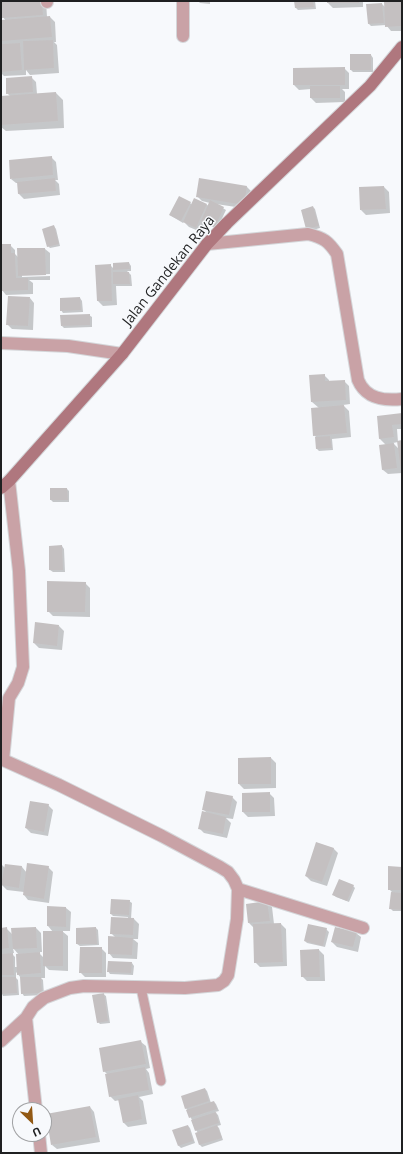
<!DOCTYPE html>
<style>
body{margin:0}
#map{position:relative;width:403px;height:1154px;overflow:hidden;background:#f7f9fc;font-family:"Open Sans",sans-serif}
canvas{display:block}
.frame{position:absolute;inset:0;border:2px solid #1f2021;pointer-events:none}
.north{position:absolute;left:12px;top:1102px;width:40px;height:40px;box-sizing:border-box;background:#f7f9fc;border:1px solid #a1a2a4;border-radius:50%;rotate:155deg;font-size:11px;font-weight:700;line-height:16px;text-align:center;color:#1f2021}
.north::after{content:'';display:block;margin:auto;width:14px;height:18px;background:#925914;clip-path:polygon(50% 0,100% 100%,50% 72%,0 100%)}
</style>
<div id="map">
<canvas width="403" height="1154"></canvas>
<div class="frame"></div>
<div class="north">U</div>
</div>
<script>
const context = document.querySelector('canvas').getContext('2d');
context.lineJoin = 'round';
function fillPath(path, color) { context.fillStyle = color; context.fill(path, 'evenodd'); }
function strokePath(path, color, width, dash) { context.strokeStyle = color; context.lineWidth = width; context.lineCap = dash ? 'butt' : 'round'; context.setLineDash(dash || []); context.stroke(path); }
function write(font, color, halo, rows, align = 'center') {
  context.font = font + ' "Open Sans",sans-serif'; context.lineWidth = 3; context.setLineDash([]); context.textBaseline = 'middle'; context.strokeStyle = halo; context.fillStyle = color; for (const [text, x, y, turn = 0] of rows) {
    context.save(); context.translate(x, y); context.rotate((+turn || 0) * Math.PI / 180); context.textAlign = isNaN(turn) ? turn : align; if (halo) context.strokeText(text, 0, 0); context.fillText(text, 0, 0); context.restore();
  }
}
const shadow = new Path2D(`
 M 2,1 L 46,1 L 47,17 L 50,17 L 55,22 L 56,42 L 54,42 L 57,45 L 59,73 L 30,75 L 26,70 L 26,75 L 4,76 L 1,73 L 1,21 L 6,21 L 3,17 Z
 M 198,1 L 210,1 L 210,4 L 200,3 Z
 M 295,1 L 315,1 L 316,9 L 298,10 L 296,8 Z
 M 328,1 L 363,1 L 363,7 L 333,8 L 328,3 Z
 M 385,1 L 402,1 L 402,31 L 391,31 L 386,25 L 371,26 L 369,24 L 382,4 L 385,7 Z
 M 371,55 L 373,58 L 373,72 L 353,72 L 351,70 Z
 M 344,68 L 349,73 L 349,89 L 342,89 L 345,92 L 345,102 L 316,103 L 311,98 L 311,89 L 299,90 L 294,85 Z
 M 31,77 L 36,82 L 37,94 L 56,93 L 63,100 L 64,128 L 6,131 L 1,127 L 1,97 L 10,96 L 7,93 Z
 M 51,157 L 56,162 L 58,180 L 55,180 L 59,184 L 60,195 L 24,199 L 19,194 L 18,183 L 16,183 L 11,179 Z
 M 200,179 L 247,187 L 252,192 L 249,209 L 216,204 L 226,210 L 217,229 L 205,223 L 201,232 L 189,227 L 184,222 L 183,223 L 173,217 L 170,215 L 190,203 L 192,205 L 195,199 L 209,206 L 210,203 L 202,201 L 197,196 Z
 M 384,187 L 389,192 L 390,213 L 366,215 L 361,210 Z
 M 313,207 L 315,209 L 320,228 L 309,231 L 302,210 Z
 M 54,226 L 56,229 L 60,246 L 50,248 L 48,246 Z
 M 1,245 L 10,245 L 15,250 L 15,254 L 18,257 L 45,249 L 50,253 L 50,274 L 22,275 L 22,277 L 50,276 L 50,280 L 29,280 L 33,283 L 33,294 L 6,295 L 2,290 Z
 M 129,263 L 131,266 L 131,271 L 127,271 L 131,275 L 132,286 L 116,286 L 117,305 L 103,306 L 98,301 L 96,266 L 110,265 L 114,269 Z
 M 30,298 L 34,303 L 33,330 L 12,329 L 7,324 Z
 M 80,298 L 82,301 L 83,312 L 63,313 L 61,310 Z
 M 89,315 L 92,317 L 92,327 L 64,328 L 62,326 Z
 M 324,375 L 329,380 L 329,382 L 344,381 L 349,386 L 350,404 L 343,405 L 349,411 L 351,437 L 332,439 L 333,450 L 319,451 L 317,449 L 316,437 L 314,435 L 319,408 L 312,402 Z
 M 402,414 L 402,429 L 397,429 L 398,442 L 402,441 L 402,473 L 388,474 L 383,470 L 386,445 L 380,439 L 378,417 ZM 398,442 L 399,449 L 393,443 Z
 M 67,489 L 69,491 L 69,502 L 53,502 L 51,500 Z
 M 62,546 L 64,549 L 65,572 L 53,572 L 50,570 Z
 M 85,583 L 90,588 L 90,617 L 53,616 L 48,611 Z
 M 59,626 L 64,631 L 62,650 L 39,648 L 34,643 Z
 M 271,758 L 276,763 L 276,788 L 244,789 L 239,784 Z
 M 269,793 L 274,798 L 275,816 L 248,817 L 243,812 Z
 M 232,797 L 237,802 L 233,819 L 226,818 L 231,823 L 227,838 L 204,833 L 199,828 L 208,814 L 203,809 Z
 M 48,805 L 53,810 L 48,836 L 31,833 L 26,828 Z
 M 333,848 L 338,853 L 327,886 L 311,881 L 306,876 Z
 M 1,864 L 5,868 L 22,867 L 27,873 L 48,867 L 53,872 L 49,903 L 28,900 L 24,895 L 24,892 L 7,890 L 1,884 Z
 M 402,868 L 402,911 L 393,911 L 390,908 L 392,892 L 389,889 Z
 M 353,886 L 355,888 L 349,902 L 336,897 L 334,895 Z
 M 129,901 L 132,903 L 131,919 L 134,919 L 139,924 L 138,939 L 133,939 L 138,943 L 137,959 L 113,958 L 109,953 L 116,938 L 111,933 L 128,919 L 128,917 L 113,916 L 111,914 Z
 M 267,902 L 272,907 L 274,924 L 281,924 L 286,929 L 287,966 L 260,967 L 255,962 L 254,928 L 249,923 L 247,905 Z
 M 66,908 L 71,912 L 70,931 L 62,931 L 68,936 L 68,971 L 49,970 L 45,966 L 45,978 L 41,978 L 43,980 L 44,995 L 24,996 L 22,993 L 21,978 L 16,972 L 16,978 L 18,980 L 19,995 L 3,996 L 1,992 L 1,929 L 6,928 L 13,935 L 36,928 L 41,933 L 42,952 L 38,952 L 44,958 L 53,932 L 48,926 ZM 13,948 L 19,955 L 17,967 L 15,967 L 15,957 L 11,953 L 14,953 Z
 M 77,928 L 96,928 L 98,930 L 99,945 L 80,946 L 77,944 Z
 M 326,929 L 329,932 L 325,947 L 307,943 L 305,941 Z
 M 356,933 L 361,937 L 358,952 L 337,947 L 332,942 Z
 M 101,948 L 106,953 L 106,977 L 85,977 L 80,972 Z
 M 319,950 L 324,955 L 325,981 L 307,981 L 302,976 Z
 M 132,963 L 134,966 L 133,975 L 110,974 L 108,971 Z
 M 103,994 L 106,996 L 110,1023 L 100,1024 L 98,1022 Z
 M 141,1042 L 146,1046 L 150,1068 L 146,1069 L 149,1073 L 153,1094 L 139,1097 L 143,1101 L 147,1124 L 128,1127 L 123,1122 L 120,1100 L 115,1101 L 110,1096 L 108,1075 L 104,1071 Z
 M 205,1089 L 207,1091 L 211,1103 L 214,1102 L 216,1104 L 219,1111 L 215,1112 L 218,1115 L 221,1125 L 217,1126 L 219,1128 L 223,1140 L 202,1147 L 200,1145 L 198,1133 L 196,1130 L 192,1120 L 186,1108 Z
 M 90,1107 L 94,1112 L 100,1142 L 57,1149 L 52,1145 Z
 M 188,1126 L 190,1128 L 195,1143 L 181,1148 L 179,1146 L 174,1130 Z`);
const building = new Path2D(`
 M 1,1 L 42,1 L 43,15 L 2,18 Z
 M 294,1 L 313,1 L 314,7 L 295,8 Z
 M 327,1 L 359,1 L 359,3 L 327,3 Z
 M 384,1 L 402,1 L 402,26 L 385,27 Z
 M 382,3 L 384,23 L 368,24 L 366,4 Z
 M 50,16 L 52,37 L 1,41 L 1,20 Z
 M 53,40 L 54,68 L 24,70 L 23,41 Z
 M 20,43 L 22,70 L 1,72 L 1,44 Z
 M 350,54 L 371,54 L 371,70 L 350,70 Z
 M 345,67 L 345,85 L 293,85 L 293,68 Z
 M 32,76 L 33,92 L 6,94 L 6,78 Z
 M 310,86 L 340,86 L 340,98 L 310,98 Z
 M 56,92 L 58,121 L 1,125 L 1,96 Z
 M 52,156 L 53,175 L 10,179 L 9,160 Z
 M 55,178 L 56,191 L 18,194 L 17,182 Z
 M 199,178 L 247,186 L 244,205 L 196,197 Z
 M 384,186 L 386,209 L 360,210 L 359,187 Z
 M 179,196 L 191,202 L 181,221 L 169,215 Z
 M 194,198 L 207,204 L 196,228 L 183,222 Z
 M 210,200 L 224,207 L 215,227 L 201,221 Z
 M 313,206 L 319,226 L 306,229 L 301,210 Z
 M 54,225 L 59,244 L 47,247 L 42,229 Z
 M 1,244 L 11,244 L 11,253 L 15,253 L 16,278 L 28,278 L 28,290 L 1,291 Z
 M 17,248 L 45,248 L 46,275 L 18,276 Z
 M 129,262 L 130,269 L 113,270 L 113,263 Z
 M 111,264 L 112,301 L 97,301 L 95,265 Z
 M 113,272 L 129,272 L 130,284 L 113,284 Z
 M 8,296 L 30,297 L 28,326 L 6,325 Z
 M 80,297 L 81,310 L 60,311 L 60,298 Z
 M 90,314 L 90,325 L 61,326 L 60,315 Z
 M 325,374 L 325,381 L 345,380 L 346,400 L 311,402 L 309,375 Z
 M 344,405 L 347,433 L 313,436 L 311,408 Z
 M 402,413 L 402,424 L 392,425 L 394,437 L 379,439 L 377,416 Z
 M 330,436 L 332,448 L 316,449 L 315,437 Z
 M 402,440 L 402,470 L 401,470 L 397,441 Z
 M 394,443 L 397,468 L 382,470 L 379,445 Z
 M 50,488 L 67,488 L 68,500 L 50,500 Z
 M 62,545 L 63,570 L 49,570 L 49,546 Z
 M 47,581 L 86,582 L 85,612 L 47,612 Z
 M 35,622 L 59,625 L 57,646 L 33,643 Z
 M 271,757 L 271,784 L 238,784 L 238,758 Z
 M 206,791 L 233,796 L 229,815 L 202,810 Z
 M 270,792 L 270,812 L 242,812 L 242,793 Z
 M 30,801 L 49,804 L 44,832 L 25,828 Z
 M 202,811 L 226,817 L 223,834 L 198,829 Z
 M 316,842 L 334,848 L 322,882 L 305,876 Z
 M 27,863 L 49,866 L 44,899 L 23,895 Z
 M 5,864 L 22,866 L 19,888 L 1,885 Z
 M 388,866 L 402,867 L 402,890 L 388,890 Z
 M 339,879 L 354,885 L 347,901 L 332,895 Z
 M 391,892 L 402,893 L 402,910 L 389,909 Z
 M 111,899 L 130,900 L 129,915 L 110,914 Z
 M 267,901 L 270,921 L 248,923 L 246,904 Z
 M 47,906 L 66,907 L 66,927 L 47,926 Z
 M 111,917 L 134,918 L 133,935 L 110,934 Z
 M 281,923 L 283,962 L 254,963 L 253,924 Z
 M 308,924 L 327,928 L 323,946 L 304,941 Z
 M 7,927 L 9,948 L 1,949 L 1,928 Z
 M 36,927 L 37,948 L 13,949 L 11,928 Z
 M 96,927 L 97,944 L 76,944 L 76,928 Z
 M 335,927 L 357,932 L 353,947 L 331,942 Z
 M 43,931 L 63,931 L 63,966 L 43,966 Z
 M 108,936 L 133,938 L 132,955 L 108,954 Z
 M 80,947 L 102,947 L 102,973 L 79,973 Z
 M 319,949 L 320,977 L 301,977 L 300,950 Z
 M 40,952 L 41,973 L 17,975 L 16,954 Z
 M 13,953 L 14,975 L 1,975 L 1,954 Z
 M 108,961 L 132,962 L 131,973 L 107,972 Z
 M 1,977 L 16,977 L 17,993 L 1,994 Z
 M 20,977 L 41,977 L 42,993 L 21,994 Z
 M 104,993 L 108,1021 L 97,1023 L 92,995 Z
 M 141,1040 L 146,1064 L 103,1072 L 99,1048 Z
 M 145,1067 L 149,1090 L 109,1097 L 105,1074 Z
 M 205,1088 L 209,1101 L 185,1109 L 181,1096 Z
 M 138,1095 L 142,1119 L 123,1123 L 118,1099 Z
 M 214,1101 L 217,1109 L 189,1118 L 186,1110 Z
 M 90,1106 L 96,1137 L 51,1145 L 46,1114 Z
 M 216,1112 L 219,1123 L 195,1131 L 191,1120 Z
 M 188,1125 L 193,1141 L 178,1146 L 172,1130 Z
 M 217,1125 L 222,1138 L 199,1145 L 195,1133 Z`);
const lane = new Path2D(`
 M 141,988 L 161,1081`);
const street = new Path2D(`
 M 47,2 L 47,1
 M 183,36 L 183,1
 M 207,244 L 308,234 C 324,238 328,241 337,254 L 358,380 C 366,399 384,401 402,399
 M 1,343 L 68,346 L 122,354
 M 1,759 L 59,785 L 162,836 L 220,867 L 228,872 L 234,880 L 238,889 L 237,919 L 228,975 L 224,981 L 218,985 L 185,988 L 84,986 L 70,988 L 44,998 L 33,1007 L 26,1018 L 1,1041
 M 3,760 L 9,698 L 18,683 L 23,667 L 19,571 L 9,481
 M 238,889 L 363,928
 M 26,1018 L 36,1110
 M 39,1134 L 41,1153`);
const secondary = new Path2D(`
 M 1,488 L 9,481 L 122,354 L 207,244 L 227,223 L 370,86 L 402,47`);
const streetNames = [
 ["Jalan Gandekan Raya",169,271,-51]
];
fillPath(shadow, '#0003');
fillPath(building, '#c4c0c1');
strokePath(lane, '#d4d6d9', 11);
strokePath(street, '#d4d6d9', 14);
strokePath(secondary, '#d4d6d9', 14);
strokePath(lane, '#c9a2a6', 9);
strokePath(street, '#c9a2a6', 12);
strokePath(secondary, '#af777e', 12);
write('14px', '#1f2021', '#f7f9fc', streetNames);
</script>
